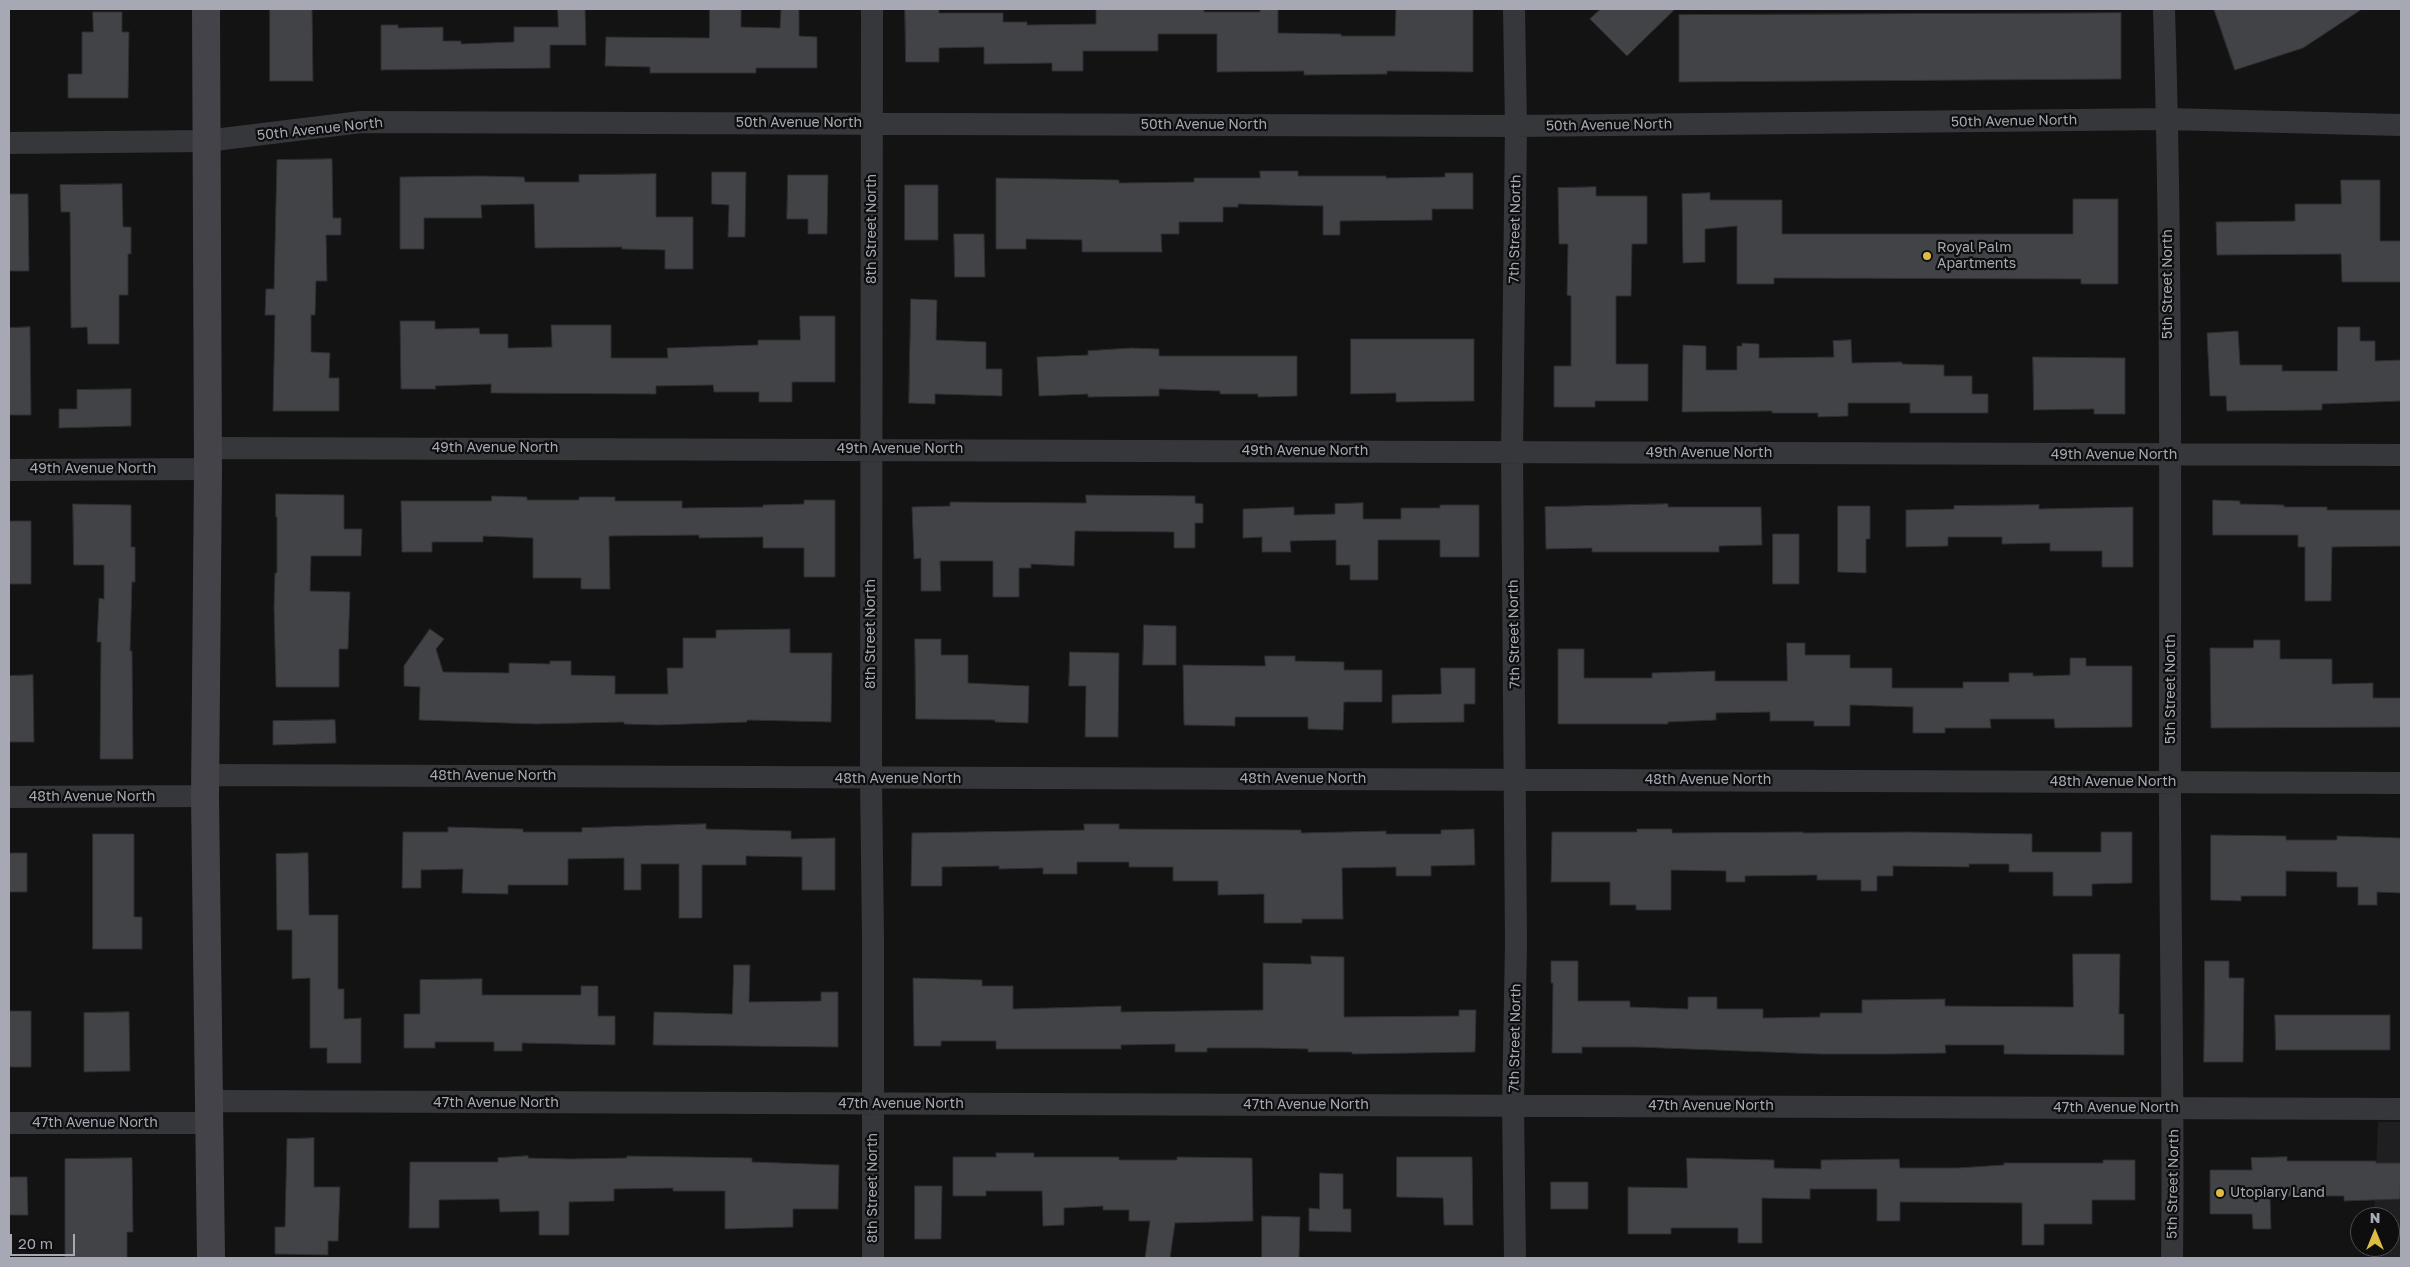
<!DOCTYPE html>
<style>
body{margin:0}
#map{position:relative;width:2410px;height:1267px;overflow:hidden;background:#131314;font-family:"Golos Text",sans-serif}
canvas{display:block}
.frame{position:absolute;inset:0;border:10px solid #a6a9b3;pointer-events:none}
.north{position:absolute;left:2350px;top:1207px;width:50px;height:50px;box-sizing:border-box;background:#0e0e0f;border:1px solid #4b4c51;border-radius:50%;rotate:0deg;font-size:14px;font-weight:700;line-height:20px;text-align:center;color:#a6a9b3}
.north::after{content:'';display:block;margin:auto;width:18px;height:22px;background:#ddbc42;clip-path:polygon(50% 0,100% 100%,50% 72%,0 100%)}
.scale{position:absolute;left:10px;top:1234px;width:65px;height:22px;box-sizing:border-box;border:2px solid #a6a9b3;border-top:0;padding-left:6px;font-size:15px;line-height:18px;white-space:nowrap;color:#a6a9b3;-webkit-text-stroke:4px #0e0e0f;paint-order:stroke}
</style>
<div id="map">
<canvas width="2410" height="1267"></canvas>
<div class="frame"></div>
<div class="north">N</div>
<div class="scale">20 m</div>
</div>
<script>
const context = document.querySelector('canvas').getContext('2d');
context.lineJoin = 'round';
function fillPath(path, color) { context.fillStyle = color; context.fill(path, 'evenodd'); }
function strokePath(path, color, width, dash) { context.strokeStyle = color; context.lineWidth = width; context.lineCap = dash ? 'butt' : 'round'; context.setLineDash(dash || []); context.stroke(path); }
function write(font, color, halo, rows, align = 'center') {
  context.font = font + ' "Golos Text",sans-serif'; context.lineWidth = 4.5; context.setLineDash([]); context.textBaseline = 'middle'; context.strokeStyle = halo; context.fillStyle = color; for (const [text, x, y, turn = 0] of rows) {
    context.save(); context.translate(x, y); context.rotate((+turn || 0) * Math.PI / 180); context.textAlign = isNaN(turn) ? turn : align; if (halo) context.strokeText(text, 0, 0); context.fillText(text, 0, 0); context.restore();
  }
}
const built = new Path2D(`
 M 2378,1122 L 2401,1122 L 2401,1258 L 2372,1258 L 2373,1247 L 2390,1247 L 2390,1217 L 2374,1217 Z`);
const building = new Path2D(`
 M 270,9 L 312,9 L 313,81 L 270,81 Z
 M 558,9 L 585,9 L 586,45 L 550,45 L 550,68 L 381,70 L 381,25 L 398,25 L 398,28 L 443,27 L 443,41 L 461,41 L 461,44 L 514,42 L 514,27 L 558,27 Z
 M 710,9 L 741,9 L 741,27 L 780,28 L 781,9 L 799,9 L 799,36 L 817,37 L 817,68 L 756,68 L 756,73 L 650,73 L 650,67 L 605,66 L 606,37 L 709,38 Z
 M 905,9 L 939,9 L 939,13 L 1003,13 L 1003,22 L 1027,22 L 1027,25 L 1096,24 L 1096,9 L 1204,9 L 1204,12 L 1260,12 L 1260,9 L 1278,9 L 1278,33 L 1341,34 L 1341,36 L 1395,36 L 1396,9 L 1473,9 L 1473,72 L 1387,71 L 1387,74 L 1304,75 L 1304,71 L 1217,72 L 1217,34 L 1158,34 L 1158,51 L 1083,51 L 1083,71 L 1052,71 L 1052,63 L 984,64 L 984,47 L 939,48 L 939,62 L 906,62 Z
 M 1601,9 L 1675,9 L 1627,56 L 1590,19 Z
 M 2214,9 L 2362,9 L 2303,48 L 2235,70 Z
 M 93,12 L 122,12 L 122,32 L 129,32 L 128,98 L 68,98 L 68,74 L 82,74 L 82,32 L 93,32 Z
 M 2121,13 L 2121,79 L 1679,82 L 1679,15 Z
 M 332,159 L 333,218 L 341,218 L 341,235 L 326,235 L 327,281 L 316,281 L 315,315 L 311,315 L 311,352 L 330,353 L 329,378 L 339,378 L 339,411 L 273,411 L 275,315 L 265,315 L 266,289 L 274,289 L 277,160 Z
 M 1260,171 L 1298,171 L 1298,176 L 1386,176 L 1386,178 L 1445,177 L 1445,173 L 1473,173 L 1473,209 L 1432,209 L 1432,220 L 1340,221 L 1340,235 L 1323,235 L 1323,206 L 1238,204 L 1238,207 L 1223,207 L 1223,222 L 1179,222 L 1179,234 L 1161,234 L 1162,252 L 1082,252 L 1082,240 L 1026,239 L 1026,249 L 996,249 L 996,178 L 1119,180 L 1119,183 L 1194,182 L 1194,178 L 1260,178 Z
 M 712,172 L 746,172 L 745,237 L 728,237 L 729,205 L 712,204 Z
 M 656,174 L 656,217 L 693,217 L 693,269 L 665,269 L 665,250 L 622,249 L 622,247 L 535,248 L 534,204 L 481,205 L 482,218 L 424,218 L 424,249 L 400,249 L 400,177 L 481,176 L 524,177 L 525,182 L 579,182 L 579,175 Z
 M 788,175 L 828,175 L 827,234 L 808,234 L 808,219 L 787,219 Z
 M 2341,180 L 2380,180 L 2380,241 L 2401,241 L 2401,282 L 2342,282 L 2341,254 L 2217,255 L 2216,222 L 2295,221 L 2295,204 L 2341,204 Z
 M 122,184 L 123,227 L 131,227 L 131,254 L 128,254 L 128,295 L 119,295 L 119,344 L 88,344 L 87,327 L 71,328 L 70,212 L 61,212 L 60,185 Z
 M 905,185 L 938,185 L 938,240 L 905,240 Z
 M 1596,187 L 1596,196 L 1647,196 L 1647,244 L 1632,244 L 1631,296 L 1616,296 L 1616,364 L 1648,364 L 1648,401 L 1595,401 L 1595,407 L 1554,407 L 1554,366 L 1571,366 L 1571,296 L 1567,295 L 1568,244 L 1559,244 L 1558,188 Z
 M 1710,193 L 1710,200 L 1782,200 L 1782,234 L 2073,234 L 2073,199 L 2118,199 L 2118,284 L 2081,284 L 2081,279 L 1774,278 L 1774,284 L 1737,284 L 1737,226 L 1705,229 L 1705,262 L 1683,263 L 1682,194 Z
 M 9,194 L 28,194 L 29,271 L 9,271 Z
 M 954,234 L 984,234 L 985,277 L 955,277 Z
 M 911,299 L 937,300 L 936,340 L 986,342 L 986,369 L 1002,369 L 1002,396 L 935,394 L 935,404 L 909,403 Z
 M 800,316 L 835,316 L 835,382 L 792,382 L 792,402 L 759,402 L 759,392 L 714,392 L 713,385 L 656,386 L 656,394 L 491,393 L 491,384 L 435,386 L 436,389 L 401,389 L 400,321 L 435,321 L 435,329 L 479,328 L 480,334 L 508,334 L 508,348 L 552,347 L 551,325 L 611,325 L 611,358 L 668,358 L 667,348 L 758,345 L 758,340 L 800,340 Z
 M 30,327 L 31,415 L 9,415 L 9,328 Z
 M 2338,327 L 2360,327 L 2360,341 L 2375,341 L 2375,361 L 2401,360 L 2401,401 L 2322,404 L 2322,410 L 2227,411 L 2226,396 L 2210,396 L 2207,333 L 2238,331 L 2240,365 L 2282,365 L 2282,371 L 2337,371 Z
 M 1351,339 L 1474,339 L 1474,401 L 1396,402 L 1396,393 L 1351,394 Z
 M 1851,340 L 1852,363 L 1902,362 L 1902,364 L 1944,365 L 1944,376 L 1972,376 L 1972,394 L 1988,394 L 1988,413 L 1910,413 L 1910,403 L 1848,403 L 1848,416 L 1818,417 L 1818,413 L 1772,413 L 1772,411 L 1682,412 L 1683,345 L 1706,346 L 1706,370 L 1737,370 L 1737,346 L 1742,346 L 1742,343 L 1759,344 L 1759,358 L 1834,357 L 1833,341 Z
 M 1132,348 L 1159,349 L 1159,356 L 1297,356 L 1297,396 L 1258,397 L 1258,394 L 1220,394 L 1220,391 L 1159,389 L 1159,396 L 1088,397 L 1088,394 L 1039,396 L 1037,357 L 1088,355 L 1088,351 Z
 M 2033,357 L 2125,358 L 2125,414 L 2094,414 L 2094,409 L 2034,410 Z
 M 131,389 L 131,426 L 59,428 L 59,409 L 77,409 L 77,390 Z
 M 276,494 L 344,495 L 344,529 L 362,529 L 361,556 L 311,556 L 310,591 L 350,592 L 348,649 L 339,649 L 339,687 L 276,687 L 274,607 L 275,573 L 277,573 L 277,517 L 276,517 Z
 M 1086,495 L 1195,496 L 1195,503 L 1203,504 L 1203,523 L 1195,523 L 1195,548 L 1174,548 L 1174,532 L 1075,531 L 1074,566 L 1031,564 L 1031,568 L 1019,568 L 1019,597 L 993,597 L 993,561 L 940,561 L 941,591 L 921,591 L 921,558 L 914,559 L 912,507 L 950,506 L 950,502 L 1086,503 Z
 M 492,496 L 527,497 L 527,500 L 579,500 L 579,497 L 615,497 L 615,501 L 682,501 L 682,508 L 763,507 L 763,505 L 804,504 L 804,500 L 835,500 L 835,577 L 804,577 L 804,548 L 763,548 L 763,537 L 699,538 L 699,535 L 609,536 L 610,589 L 581,589 L 581,578 L 533,578 L 533,538 L 483,536 L 483,542 L 432,542 L 432,552 L 402,552 L 401,501 L 491,501 Z
 M 2213,500 L 2240,501 L 2240,504 L 2284,505 L 2284,507 L 2327,507 L 2327,510 L 2401,510 L 2401,546 L 2332,547 L 2331,601 L 2305,601 L 2305,547 L 2298,547 L 2298,535 L 2213,535 Z
 M 1363,503 L 1363,519 L 1401,519 L 1401,508 L 1440,508 L 1440,505 L 1479,505 L 1479,557 L 1440,557 L 1440,540 L 1378,540 L 1378,580 L 1350,580 L 1350,565 L 1336,565 L 1336,540 L 1290,541 L 1291,552 L 1262,552 L 1262,537 L 1243,538 L 1243,509 L 1294,507 L 1294,515 L 1335,514 L 1335,504 Z
 M 73,504 L 131,505 L 131,547 L 135,547 L 135,582 L 132,582 L 130,651 L 132,651 L 133,759 L 100,759 L 101,642 L 97,642 L 99,598 L 104,599 L 104,565 L 74,565 Z
 M 1668,504 L 1668,507 L 1761,507 L 1762,545 L 1719,546 L 1719,552 L 1592,552 L 1592,548 L 1546,549 L 1545,507 Z
 M 2039,505 L 2039,509 L 2133,507 L 2133,567 L 2102,567 L 2102,551 L 2050,551 L 2050,543 L 2002,544 L 2002,537 L 1948,537 L 1948,546 L 1906,547 L 1906,510 L 1954,509 L 1954,506 Z
 M 1838,506 L 1870,506 L 1870,539 L 1866,539 L 1866,573 L 1838,572 Z
 M 9,521 L 31,521 L 31,584 L 9,584 Z
 M 1773,534 L 1799,534 L 1799,584 L 1773,584 Z
 M 1144,625 L 1176,626 L 1176,665 L 1143,665 Z
 M 430,629 L 444,639 L 436,649 L 443,672 L 509,673 L 509,663 L 550,664 L 550,661 L 571,661 L 571,675 L 615,676 L 615,694 L 668,694 L 667,668 L 683,668 L 683,638 L 716,638 L 716,630 L 790,629 L 790,653 L 832,653 L 831,722 L 747,720 L 747,722 L 658,725 L 624,724 L 624,722 L 536,724 L 419,720 L 420,687 L 404,686 L 404,666 Z
 M 915,639 L 941,639 L 941,655 L 968,655 L 968,683 L 1029,686 L 1028,723 L 995,722 L 995,720 L 916,719 Z
 M 2254,640 L 2280,640 L 2280,659 L 2332,659 L 2332,684 L 2373,683 L 2373,698 L 2401,698 L 2401,727 L 2211,728 L 2210,648 L 2253,648 Z
 M 1787,643 L 1805,643 L 1805,655 L 1850,655 L 1850,668 L 1892,668 L 1892,688 L 1963,688 L 1963,682 L 2009,682 L 2009,673 L 2033,673 L 2033,676 L 2070,675 L 2070,658 L 2086,658 L 2086,666 L 2132,666 L 2132,727 L 2055,728 L 2054,719 L 1990,719 L 1991,728 L 1945,728 L 1945,733 L 1913,733 L 1913,707 L 1850,705 L 1850,726 L 1814,726 L 1814,721 L 1770,721 L 1770,712 L 1716,713 L 1716,720 L 1668,722 L 1668,724 L 1558,724 L 1558,649 L 1584,649 L 1584,678 L 1652,678 L 1652,673 L 1715,671 L 1715,681 L 1787,681 Z
 M 1070,652 L 1119,653 L 1118,737 L 1085,737 L 1086,686 L 1069,686 Z
 M 1265,656 L 1295,656 L 1295,661 L 1344,662 L 1344,670 L 1382,670 L 1382,702 L 1344,702 L 1343,730 L 1308,729 L 1308,717 L 1235,717 L 1235,726 L 1184,725 L 1183,665 L 1265,666 Z
 M 1441,668 L 1475,668 L 1475,704 L 1464,704 L 1464,722 L 1392,723 L 1392,695 L 1441,694 Z
 M 33,675 L 34,742 L 9,742 L 9,676 Z
 M 335,720 L 336,743 L 273,745 L 273,721 Z
 M 706,824 L 706,829 L 791,831 L 791,839 L 835,838 L 835,890 L 802,890 L 802,857 L 746,856 L 746,865 L 702,865 L 702,918 L 679,918 L 679,864 L 641,864 L 641,890 L 624,890 L 624,858 L 568,859 L 568,885 L 508,885 L 508,894 L 462,893 L 463,869 L 421,870 L 421,888 L 402,888 L 403,832 L 448,832 L 448,827 L 523,829 L 523,832 L 582,832 L 582,828 Z
 M 1084,824 L 1119,824 L 1119,829 L 1301,830 L 1301,833 L 1386,831 L 1386,834 L 1441,834 L 1441,830 L 1474,829 L 1475,865 L 1431,866 L 1431,876 L 1396,876 L 1396,867 L 1342,868 L 1343,919 L 1302,919 L 1302,923 L 1264,923 L 1264,894 L 1218,895 L 1218,881 L 1173,881 L 1173,867 L 1129,867 L 1129,862 L 1077,862 L 1077,874 L 1043,874 L 1043,868 L 999,869 L 999,866 L 942,867 L 942,886 L 911,886 L 912,833 L 1084,830 Z
 M 1637,829 L 1672,829 L 1672,833 L 1803,832 L 1803,833 L 1910,832 L 2032,834 L 2032,852 L 2101,852 L 2101,832 L 2132,832 L 2132,883 L 2092,884 L 2092,896 L 2053,896 L 2053,872 L 2009,872 L 2009,864 L 1969,864 L 1969,867 L 1893,866 L 1893,876 L 1877,876 L 1877,891 L 1861,891 L 1861,880 L 1817,880 L 1817,875 L 1745,876 L 1745,882 L 1726,882 L 1726,871 L 1671,870 L 1671,910 L 1636,910 L 1636,905 L 1610,905 L 1610,882 L 1551,882 L 1552,832 L 1637,832 Z
 M 93,834 L 134,834 L 134,917 L 142,917 L 142,949 L 93,949 Z
 M 2211,835 L 2286,836 L 2286,840 L 2337,840 L 2337,836 L 2401,838 L 2401,893 L 2377,892 L 2377,905 L 2358,905 L 2358,887 L 2337,887 L 2337,872 L 2286,871 L 2286,896 L 2241,896 L 2241,901 L 2211,900 Z
 M 9,853 L 27,853 L 27,892 L 9,892 Z
 M 308,853 L 309,915 L 338,915 L 338,989 L 344,989 L 344,1019 L 361,1018 L 361,1063 L 327,1063 L 327,1048 L 310,1048 L 310,978 L 292,979 L 292,930 L 277,930 L 276,854 Z
 M 2073,954 L 2120,954 L 2119,1014 L 2124,1014 L 2124,1055 L 2004,1054 L 2004,1045 L 1945,1045 L 1946,1053 L 1890,1054 L 1820,1054 L 1636,1047 L 1582,1047 L 1582,1053 L 1552,1053 L 1553,983 L 1551,983 L 1551,961 L 1578,961 L 1578,1001 L 1630,1001 L 1630,1007 L 1688,1009 L 1688,997 L 1717,997 L 1717,1009 L 1763,1009 L 1763,1018 L 1820,1017 L 1820,1013 L 1862,1013 L 1862,1000 L 1945,999 L 1945,1006 L 2073,1007 Z
 M 1311,956 L 1344,957 L 1344,1017 L 1459,1016 L 1459,1010 L 1476,1010 L 1475,1052 L 1352,1054 L 1352,1052 L 1308,1052 L 1308,1049 L 1262,1048 L 1207,1048 L 1207,1052 L 1175,1052 L 1175,1044 L 1121,1045 L 1121,1049 L 996,1049 L 996,1041 L 941,1041 L 941,1046 L 914,1046 L 913,978 L 982,980 L 982,986 L 1013,986 L 1013,1009 L 1121,1006 L 1121,1012 L 1263,1010 L 1263,963 L 1311,964 Z
 M 2205,961 L 2229,961 L 2229,978 L 2244,978 L 2243,1062 L 2204,1062 Z
 M 734,965 L 750,965 L 749,1002 L 821,1001 L 821,992 L 838,992 L 838,1047 L 653,1045 L 654,1012 L 732,1014 Z
 M 482,979 L 482,995 L 581,995 L 581,986 L 598,986 L 598,1016 L 615,1016 L 615,1045 L 522,1043 L 522,1051 L 494,1051 L 494,1042 L 435,1042 L 435,1048 L 404,1048 L 404,1014 L 420,1014 L 420,980 Z
 M 9,1011 L 31,1011 L 31,1067 L 9,1067 Z
 M 129,1012 L 130,1071 L 84,1072 L 84,1013 Z
 M 2275,1015 L 2390,1015 L 2390,1050 L 2276,1050 Z
 M 314,1138 L 314,1187 L 340,1187 L 338,1241 L 328,1241 L 328,1255 L 275,1254 L 275,1227 L 285,1227 L 287,1139 Z
 M 996,1153 L 1034,1153 L 1034,1157 L 1119,1157 L 1119,1160 L 1177,1160 L 1177,1157 L 1252,1158 L 1253,1221 L 1175,1223 L 1170,1258 L 1145,1258 L 1150,1221 L 1129,1221 L 1129,1210 L 1103,1210 L 1103,1206 L 1064,1208 L 1064,1225 L 1043,1226 L 1042,1191 L 986,1191 L 986,1196 L 953,1196 L 953,1157 L 996,1157 Z
 M 528,1156 L 528,1158 L 570,1159 L 627,1158 L 627,1156 L 752,1158 L 752,1162 L 839,1165 L 838,1209 L 793,1209 L 793,1227 L 725,1229 L 725,1191 L 673,1191 L 673,1188 L 614,1189 L 614,1201 L 569,1202 L 569,1235 L 539,1235 L 539,1211 L 500,1212 L 499,1199 L 439,1200 L 439,1228 L 409,1228 L 410,1162 L 498,1162 L 498,1158 Z
 M 1397,1157 L 1472,1157 L 1473,1225 L 1444,1225 L 1443,1198 L 1397,1197 Z
 M 2287,1157 L 2287,1161 L 2376,1161 L 2376,1163 L 2401,1163 L 2400,1199 L 2344,1201 L 2344,1196 L 2270,1196 L 2271,1229 L 2253,1229 L 2252,1214 L 2210,1214 L 2210,1170 L 2252,1170 L 2251,1158 Z
 M 132,1158 L 133,1232 L 127,1232 L 127,1258 L 65,1258 L 65,1159 Z
 M 1687,1158 L 1774,1160 L 1774,1168 L 1821,1169 L 1821,1160 L 1899,1159 L 1900,1168 L 1957,1168 L 2004,1165 L 2004,1163 L 2103,1163 L 2103,1160 L 2135,1160 L 2135,1200 L 2092,1200 L 2092,1224 L 2044,1224 L 2044,1245 L 2022,1245 L 2022,1203 L 1900,1202 L 1900,1221 L 1877,1221 L 1877,1189 L 1810,1189 L 1810,1199 L 1762,1198 L 1762,1243 L 1738,1243 L 1738,1228 L 1671,1228 L 1671,1234 L 1628,1234 L 1628,1187 L 1687,1188 Z
 M 1320,1173 L 1343,1174 L 1343,1209 L 1351,1209 L 1351,1232 L 1309,1231 L 1309,1208 L 1319,1209 Z
 M 9,1177 L 27,1177 L 28,1215 L 9,1215 Z
 M 1551,1182 L 1588,1182 L 1588,1209 L 1551,1209 Z
 M 915,1186 L 942,1186 L 941,1239 L 915,1239 Z
 M 1262,1216 L 1300,1217 L 1299,1258 L 1262,1258 Z`);
const street = new Path2D(`
 M 872,9 L 871,779 L 873,938 L 873,1258
 M 1514,9 L 1516,126 L 1512,452 L 1516,944 L 1513,1105 L 1515,1258
 M 2164,9 C 2172,266 2170,524 2170,781 C 2170,940 2174,1099 2172,1258
 M 9,143 L 206,141 L 361,122 L 1516,126 L 2168,119 L 2401,125
 M 208,448 L 2401,455
 M 9,470 L 208,469
 M 205,775 L 2401,783
 M 9,797 L 205,796
 M 210,1101 L 2401,1109
 M 9,1123 L 211,1123`);
const secondary = new Path2D(`
 M 206,9 L 208,469 L 205,796 L 211,1258`);
const markers = [
 [1927,256,5,"#ddbc42"],
 [2220,1193,5,"#ddbc42"]
];
const streetNames = [
 ["50th Avenue North",2014,121,-1],
 ["50th Avenue North",799,123],
 ["50th Avenue North",1204,125],
 ["50th Avenue North",1609,125,-1],
 ["50th Avenue North",320,129,-6],
 ["8th Street North",872,229,-90],
 ["7th Street North",1515,229,-89],
 ["5th Street North",2168,284,-90],
 ["49th Avenue North",495,448],
 ["49th Avenue North",900,449],
 ["49th Avenue North",1305,451],
 ["49th Avenue North",1709,453],
 ["49th Avenue North",2114,455],
 ["49th Avenue North",93,469],
 ["8th Street North",871,634,-90],
 ["7th Street North",1514,634,-91],
 ["5th Street North",2171,689,-90],
 ["48th Avenue North",493,776],
 ["48th Avenue North",898,779],
 ["48th Avenue North",1303,779],
 ["48th Avenue North",1708,780],
 ["48th Avenue North",2113,782],
 ["48th Avenue North",92,797],
 ["7th Street North",1515,1038,-89],
 ["47th Avenue North",496,1103],
 ["47th Avenue North",901,1104],
 ["47th Avenue North",1306,1105],
 ["47th Avenue North",1711,1106],
 ["47th Avenue North",2116,1108],
 ["47th Avenue North",95,1123],
 ["5th Street North",2173,1184,-89],
 ["8th Street North",873,1188,-90]
];
const poiNames = [
 ["Royal Palm",1937,248],
 ["Apartments",1937,264],
 ["Utopiary Land",2230,1193]
];
fillPath(built, '#1f1f21');
fillPath(building, '#424347');
strokePath(building, '#2e2d30', 1);
strokePath(street, '#36373b', 22);
strokePath(secondary, '#434349', 28);
for (const [x, y, r, color] of markers) { const dot = new Path2D(); dot.arc(x, y, r, 0, 2 * Math.PI); context.fillStyle = color; context.fill(dot); strokePath(dot, '#0e0e0f', 2); }
write('14px', '#a6a9b3', '#0e0e0f', streetNames);
write('14px', '#a6a9b3', '#0e0e0f', poiNames, 'left');
</script>
